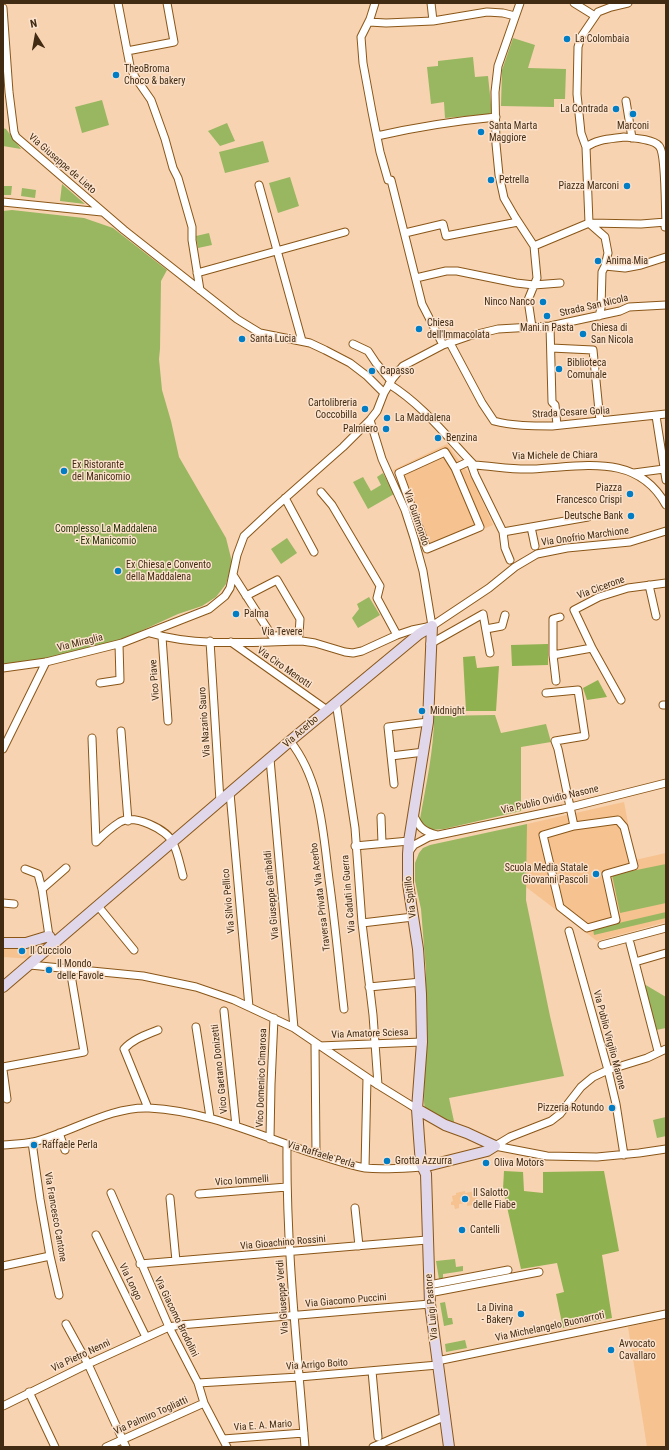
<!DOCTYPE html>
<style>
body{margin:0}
#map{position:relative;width:669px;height:1450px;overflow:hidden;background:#f7d3b1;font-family:"Roboto Condensed",sans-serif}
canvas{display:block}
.frame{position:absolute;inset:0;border:4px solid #422b13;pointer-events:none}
.north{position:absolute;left:16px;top:16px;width:40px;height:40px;-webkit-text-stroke:3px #fbe2cc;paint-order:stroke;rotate:349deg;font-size:11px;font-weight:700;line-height:16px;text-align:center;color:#422b13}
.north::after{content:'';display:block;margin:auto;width:14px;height:18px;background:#422b13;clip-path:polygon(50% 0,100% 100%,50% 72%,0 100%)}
</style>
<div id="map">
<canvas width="669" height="1450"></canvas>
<div class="frame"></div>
<div class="north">N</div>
</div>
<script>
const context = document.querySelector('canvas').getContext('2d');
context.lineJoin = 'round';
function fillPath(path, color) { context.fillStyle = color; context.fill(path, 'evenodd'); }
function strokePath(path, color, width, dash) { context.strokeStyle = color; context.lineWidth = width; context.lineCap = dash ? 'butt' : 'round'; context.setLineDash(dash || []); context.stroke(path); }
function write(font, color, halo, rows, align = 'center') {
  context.font = font + ' "Roboto Condensed",sans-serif'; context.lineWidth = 3; context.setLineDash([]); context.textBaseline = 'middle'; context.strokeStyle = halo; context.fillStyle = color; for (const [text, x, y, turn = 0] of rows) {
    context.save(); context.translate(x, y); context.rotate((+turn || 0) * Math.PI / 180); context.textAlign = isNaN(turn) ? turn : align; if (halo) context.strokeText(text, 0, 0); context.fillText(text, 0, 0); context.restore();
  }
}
const built = new Path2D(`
 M 447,444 L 472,478 L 493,525 L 424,554 L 410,512 L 393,470 Z
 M 624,802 L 635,860 L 666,853 L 666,922 L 597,941 L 526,887 L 527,824 Z
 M 47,940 L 49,945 L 33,959 L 3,957 L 3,946 Z
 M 465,1191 L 465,1193 L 476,1191 L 479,1204 L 467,1206 L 467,1203 L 459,1204 L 459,1208 L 455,1209 L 454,1205 L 451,1205 L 451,1202 L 453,1201 L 452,1196 L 456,1195 L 456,1193 Z
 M 665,1319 L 666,1325 L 666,1447 L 647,1447 L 628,1327 Z`);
const green = new Path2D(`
 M 513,38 L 535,45 L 528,68 L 566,69 L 565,99 L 554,99 L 554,107 L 501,106 L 502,70 Z
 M 473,57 L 475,77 L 488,76 L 492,114 L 445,118 L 444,102 L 431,104 L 427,67 L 438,66 L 438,61 Z
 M 102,100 L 109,125 L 82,133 L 75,107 Z
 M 227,123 L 235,141 L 220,146 L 208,131 Z
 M 3,128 L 6,129 L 21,149 L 3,146 Z
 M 263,141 L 269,162 L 225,173 L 219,152 Z
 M 290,177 L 299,206 L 278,213 L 269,183 Z
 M 62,184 L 85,204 L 60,201 Z
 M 3,186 L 12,186 L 11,195 L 3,195 Z
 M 22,188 L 36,190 L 35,198 L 21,196 Z
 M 12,210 L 84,218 L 113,228 L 167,270 L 161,281 L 160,349 L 159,359 L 162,390 L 171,421 L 179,457 L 226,538 L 232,562 L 226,584 L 216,597 L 202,606 L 178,614 L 119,641 L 53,658 L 3,665 L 3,211 Z
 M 209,233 L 212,245 L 198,248 L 196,236 Z
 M 383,473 L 394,494 L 368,509 L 353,482 L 363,477 L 371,491 L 381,485 L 377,477 Z
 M 287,538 L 297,553 L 281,564 L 271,549 Z
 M 369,597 L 380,615 L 358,628 L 352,618 L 359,609 L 357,604 Z
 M 495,715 L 501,733 L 546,724 L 551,742 L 521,747 L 521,811 L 444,829 L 431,830 L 422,823 L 420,819 C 426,785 434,750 434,716 Z
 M 527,824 L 526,900 L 550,1016 L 564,1076 L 449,1098 L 455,1126 L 425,1111 L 424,1102 L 426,971 L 421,909 L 415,881 L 415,863 L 419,853 L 423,848 L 430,845 Z
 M 666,864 L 666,903 L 620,913 L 612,875 Z
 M 666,912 L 666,918 L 594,935 L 593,929 Z
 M 644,984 L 666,997 L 666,1028 L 656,1030 Z
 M 666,1117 L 666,1136 L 657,1138 L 653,1120 Z
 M 455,1259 L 456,1267 L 463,1266 L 463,1271 L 443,1274 L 443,1278 L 439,1279 L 436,1261 Z
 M 445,1302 L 448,1318 L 452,1318 L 453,1324 L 444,1326 L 440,1303 Z
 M 465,1340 L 467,1348 L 446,1352 L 445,1344 Z`);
const forest = new Path2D(`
 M 548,644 L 548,665 L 512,666 L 511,645 Z
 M 475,656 L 477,668 L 499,666 L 496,711 L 466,711 L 463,657 Z
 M 598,680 L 607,697 L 587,700 L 583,688 Z
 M 504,1171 L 523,1172 L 524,1191 L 543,1193 L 543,1172 L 604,1171 L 619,1251 L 602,1255 L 612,1318 L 563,1328 L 556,1294 L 564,1292 L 557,1263 L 521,1269 L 503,1189 Z`);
const street = new Path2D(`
 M 118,3 L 130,66 L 135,77 L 151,100 L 165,139 L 173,168 L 178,178 L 192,227 L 192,240 L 200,290
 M 375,3 L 370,19 L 361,37 L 363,63 L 372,112 L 380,152 L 388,180 L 391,180 L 422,304 L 443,345
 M 431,3 L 433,21
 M 520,3 L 498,66 L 495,92 L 496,144 L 499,175 L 504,198 L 515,217 L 534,246 L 537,278 L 528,300 L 532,327
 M 574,3 L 595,16
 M 3,8 L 9,92 L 14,132 L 16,137 L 124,230 L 237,319 L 260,333 L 310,343 L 325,350 L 350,363 L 367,376 L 384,393
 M 369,22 L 386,23 L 433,21 L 487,12 L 503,13 L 515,16
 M 127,51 L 174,42 L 167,3
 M 626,101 L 632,138
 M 377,136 C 416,127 455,121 496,117
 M 624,137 C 633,138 653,139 659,146 C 666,153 665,209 666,222 L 641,224 L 589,223 L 586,147 C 597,139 611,139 624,137 Z
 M 586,147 L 581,133 L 577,94 L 578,47 L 581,37 L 598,12 L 611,7 L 628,3
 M 259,185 L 302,341
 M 3,202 L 102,212
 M 665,227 L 666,227
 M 405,233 L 443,224 L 446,236 L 518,222
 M 534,246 L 589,223 L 605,237 L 608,253 L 605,266 L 602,272 L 601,308 L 599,316
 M 605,266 L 625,268 L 641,265 L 666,257
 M 197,273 L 345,232
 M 416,278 L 446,271 L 457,271 L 516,283 L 534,285 L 560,283
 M 550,326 L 552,402 L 555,405 L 557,425
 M 450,343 L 482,403 L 494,421 C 512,426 533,426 552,426 L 666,414
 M 353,344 L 368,351 L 376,363 L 391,381
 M 551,348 L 593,350 L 600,421
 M 389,384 C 424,406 446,436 474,465 C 493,466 513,470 532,469 C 582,467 637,452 666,505
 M 656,416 L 666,480
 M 370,420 L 382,459 L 405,510 L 414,538 L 423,571 L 432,626
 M 455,468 L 445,452 L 399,473 L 427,549 L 480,527 L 455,468 L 470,461 L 475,475 L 503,532 L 505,548 L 510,560
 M 634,473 L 664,469
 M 321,492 L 332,505 L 380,586 L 377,598 L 397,635
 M 285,498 L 314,552
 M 531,527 L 535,546
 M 503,532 L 588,517
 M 233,575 L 272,636 L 299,635 L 300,619 L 277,580 L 246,596
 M 649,585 L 656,616
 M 486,629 L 502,626 L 505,615
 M 150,633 C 197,647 253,642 302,641 L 315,643 L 345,652 L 353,653 L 362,651 L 397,635 L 412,630 L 432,626 L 489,588 L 515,567 L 537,554 L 567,548 L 630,542 L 666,531
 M 162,637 L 168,721
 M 210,641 L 220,801
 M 231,642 L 327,710
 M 430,644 L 483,614 L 490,653
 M 553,655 L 553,619 L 560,617
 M 3,668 L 46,662 L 122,643 L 209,609 L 225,596 L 230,588 L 237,555 L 244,536 L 274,508 L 343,447 L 370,420 L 377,411 L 384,393 L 393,378 L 403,366 L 443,345 L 469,336 L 498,329 L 550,326 L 620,311 L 629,307 L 666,305
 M 556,681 L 553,655 L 592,648
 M 100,683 L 120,680 L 119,644
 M 546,693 L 578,690 L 585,736 L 555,741 L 558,749 L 574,826 L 543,835 L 560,907 L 587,928 L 616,920 L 606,874 L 634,866 L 624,827 L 618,820 L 574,826
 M 621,700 L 592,648 L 574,610 L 599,597 L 628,588 L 666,583
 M 336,702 L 355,828 L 362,923 L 373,1015 L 378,1085
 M 663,705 L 666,705
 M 121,731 L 128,821
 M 92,738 L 96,842 C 103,835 112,827 120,822 C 134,814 167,829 173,843 C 178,853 180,865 183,876
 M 290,741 C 321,780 323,832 329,879 C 335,922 339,966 344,1009
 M 3,749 L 46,662
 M 391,756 L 424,752
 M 270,759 L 294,1028
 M 394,784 L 388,727 L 428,722
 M 230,793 L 249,1007
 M 413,814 C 419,827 422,831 437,835
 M 381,817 L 382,843
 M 355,846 L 409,841
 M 408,853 L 414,845 L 429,837 L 563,809 L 666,783
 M 25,869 L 38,874 L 42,889 L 49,936
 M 42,889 L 66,868
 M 3,903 L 14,904
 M 98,906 L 134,950
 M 362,923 L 413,917
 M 569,931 L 608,1070 L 616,1104 L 624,1155
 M 630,943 L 658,1051
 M 602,945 L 666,928
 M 635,962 L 666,953
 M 30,965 L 143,976 L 196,987 L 234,1000 L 294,1028 L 378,1085 L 417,1109
 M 369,987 L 421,982
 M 224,1011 L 236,1126
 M 196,1027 L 210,1117
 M 315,1043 L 316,1154
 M 319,1046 L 422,1042
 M 3,1067 L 84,1052 L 70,969
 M 3,1070 L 7,1099
 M 148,1108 L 124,1049 C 133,1039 146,1035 158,1030
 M 59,1133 L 65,1150
 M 270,1139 L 271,1084 L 274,1018
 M 32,1142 L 40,1199 L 50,1256 L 59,1295
 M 3,1145 C 13,1144 24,1144 33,1142 C 70,1133 111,1106 149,1108 C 208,1111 260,1136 315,1154 C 332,1159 348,1165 365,1168 C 384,1170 404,1168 423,1167
 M 287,1145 C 286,1246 297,1346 305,1447
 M 495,1146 L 510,1137 L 551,1121 L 560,1114 L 581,1087 L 593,1077 L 608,1070 L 647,1058 L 666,1049
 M 495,1146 L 547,1156 L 597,1157 L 639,1153 L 666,1149
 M 365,1168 L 367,1078
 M 111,1193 L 169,1327 L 198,1383 L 204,1403 L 227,1447
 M 199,1194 L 287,1187
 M 170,1198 L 176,1261
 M 355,1208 L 359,1246
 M 96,1235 L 146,1337
 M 140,1264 L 427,1240
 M 3,1266 L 50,1256
 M 429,1285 L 508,1270
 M 429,1293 L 539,1272
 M 66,1324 L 88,1364 L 126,1447
 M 437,1361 L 666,1314
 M 372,1371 L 378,1437
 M 198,1383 L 299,1377 L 438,1365
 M 29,1392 L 55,1447
 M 3,1406 L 88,1364 L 169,1327 L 180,1325 L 430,1304
 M 223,1439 L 304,1433
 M 106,1447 L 204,1403
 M 373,1447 L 446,1416`);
const secondary = new Path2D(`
 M 432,626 L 428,722 L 409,841 L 408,854 L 408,884 L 418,949 L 421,994 L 422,1042 L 417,1109 L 419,1138 L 421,1164 L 426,1174 L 430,1304 L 449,1447
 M 3,943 L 26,943 L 49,936 L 54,944
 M 3,987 L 290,741 L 419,634 L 432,626
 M 417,1109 L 445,1125 L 467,1133 L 495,1146 L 487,1151 L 423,1167`);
const markers = [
 [567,39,4,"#017dc6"],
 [116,75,4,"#017dc6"],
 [616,109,4,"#017dc6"],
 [633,114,4,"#017dc6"],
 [481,132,4,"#017dc6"],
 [491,180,4,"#017dc6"],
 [627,186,4,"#017dc6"],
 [598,261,4,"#017dc6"],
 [543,302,4,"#017dc6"],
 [547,316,4,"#017dc6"],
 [419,329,4,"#017dc6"],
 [583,334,4,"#017dc6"],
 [242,339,4,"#017dc6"],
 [559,369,4,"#017dc6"],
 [372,371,4,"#017dc6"],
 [365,409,4,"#017dc6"],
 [387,418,4,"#017dc6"],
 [386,429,4,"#017dc6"],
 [438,438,4,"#017dc6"],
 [64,471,4,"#017dc6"],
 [630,494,4,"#017dc6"],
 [631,516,4,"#017dc6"],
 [118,571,4,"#017dc6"],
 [236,614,4,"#017dc6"],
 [422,711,4,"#017dc6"],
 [596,874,4,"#017dc6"],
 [22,951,4,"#017dc6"],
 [49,970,4,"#017dc6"],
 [612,1108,4,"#017dc6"],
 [34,1145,4,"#017dc6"],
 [387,1161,4,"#017dc6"],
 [486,1163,4,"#017dc6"],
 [465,1199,4,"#017dc6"],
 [462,1230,4,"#017dc6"],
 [521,1314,4,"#017dc6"],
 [611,1350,4,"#017dc6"]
];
const poiNames = [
 ["La Colombaia",575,39],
 ["TheoBroma",124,69],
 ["Choco & bakery",124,81],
 ["La Contrada",608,109,"right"],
 ["Santa Marta",489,126],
 ["Maggiore",489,138],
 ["Marconi",633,126,"center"],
 ["Petrella",499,180],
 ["Piazza Marconi",619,186,"right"],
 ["Anima Mia",606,261],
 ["Ninco Nanco",535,302,"right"],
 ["Chiesa",427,323],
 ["dell'Immacolata",427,335],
 ["Mani in Pasta",547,328,"center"],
 ["Chiesa di",591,328],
 ["San Nicola",591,340],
 ["Santa Lucia",250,339],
 ["Biblioteca",567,363],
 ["Comunale",567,375],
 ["Capasso",380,371],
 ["Cartolibreria",357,403,"right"],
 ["Coccobilla",357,415,"right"],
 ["La Maddalena",395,418],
 ["Palmiero",378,429,"right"],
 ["Benzina",446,438],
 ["Ex Ristorante",72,465],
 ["del Manicomio",72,477],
 ["Piazza",622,488,"right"],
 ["Francesco Crispi",622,500,"right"],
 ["Deutsche Bank",623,516,"right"],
 ["Ex Chiesa e Convento",126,565],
 ["della Maddalena",126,577],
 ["Palma",244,614],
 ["Midnight",430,711],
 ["Scuola Media Statale",588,868,"right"],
 ["Giovanni Pascoli",588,880,"right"],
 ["Il Cucciolo",30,951],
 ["Il Mondo",57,964],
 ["delle Favole",57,976],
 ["Pizzeria Rotundo",604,1108,"right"],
 ["Raffaele Perla",42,1145],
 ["Grotta Azzurra",395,1161],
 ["Oliva Motors",494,1163],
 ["Il Salotto",473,1193],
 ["delle Fiabe",473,1205],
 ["Cantelli",470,1230],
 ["La Divina",513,1308,"right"],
 ["- Bakery",513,1320,"right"],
 ["Avvocato",619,1344],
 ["Cavallaro",619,1356]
];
const streetNames = [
 ["Via Giuseppe de Lieto",62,164,41],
 ["Strada San Nicola",594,306,-13],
 ["Strada Cesare Golia",571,413,-3],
 ["Via Michele de Chiara",555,456,-1],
 ["Via Guitmondo",416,518,71],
 ["Via Onofrio Marchione",585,537,-8],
 ["Via Cicerone",601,588,-20],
 ["Via Tevere",282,632],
 ["Via Miraglia",80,643,-14],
 ["Via Ciro Menotti",284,668,35],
 ["Vico Piave",155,680,-94],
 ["Via Nazario Sauro",205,722,-94],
 ["Via Acerbo",301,732,-41],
 ["Via Publio Ovidio Nasone",550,800,-13],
 ["Via Caduti in Guerra",349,894,-95],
 ["Via Giuseppe Garibaldi",272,895,-95],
 ["Traversa Privata Via Acerbo",321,897,-97],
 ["Via Spitillo",411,897,-97],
 ["Via Silvio Pellico",229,901,-95],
 ["Via Amatore Sciesa",370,1034,-2],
 ["Via Publio Virgilio Marone",609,1040,75],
 ["Vico Gaetano Donizetti",220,1069,-96],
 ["Vico Domenico Cimarosa",262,1078,-88],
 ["Via Raffaele Perla",321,1155,17],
 ["Vico Iommelli",242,1181,-4],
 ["Via Francesco Cantone",55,1217,80],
 ["Via Gioachino Rossini",283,1243,-5],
 ["Via Longo",130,1282,64],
 ["Via Giuseppe Verdi",283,1297,-94],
 ["Via Giacomo Puccini",346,1301,-5],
 ["Via Luigi Pastore",432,1307,-95],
 ["Via Giacomo Brodolini",176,1317,64],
 ["Via Michelangelo Buonarroti",550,1327,-12],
 ["Via Pietro Nenni",81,1356,-25],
 ["Via Arrigo Boito",317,1365,-4],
 ["Via Palmiro Togliatti",151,1416,-24],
 ["Via E. A. Mario",263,1426,-4]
];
const parkNames = [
 ["Complesso La Maddalena",106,529],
 ["- Ex Manicomio",106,541]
];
fillPath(built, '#f6c290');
fillPath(green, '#98b760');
fillPath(forest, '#8fb14f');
strokePath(street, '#8a5617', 9);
strokePath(secondary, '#8a5617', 12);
strokePath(street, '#fff', 7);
strokePath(secondary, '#e0d7eb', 10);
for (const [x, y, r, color] of markers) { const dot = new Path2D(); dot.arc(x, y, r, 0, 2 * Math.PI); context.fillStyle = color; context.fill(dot); strokePath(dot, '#fbe2cc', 1.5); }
write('10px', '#422b13', '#fbe2cc', poiNames, 'left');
write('10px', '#422b13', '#fbe2cc', streetNames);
write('10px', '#253209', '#fbe2cc', parkNames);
</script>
